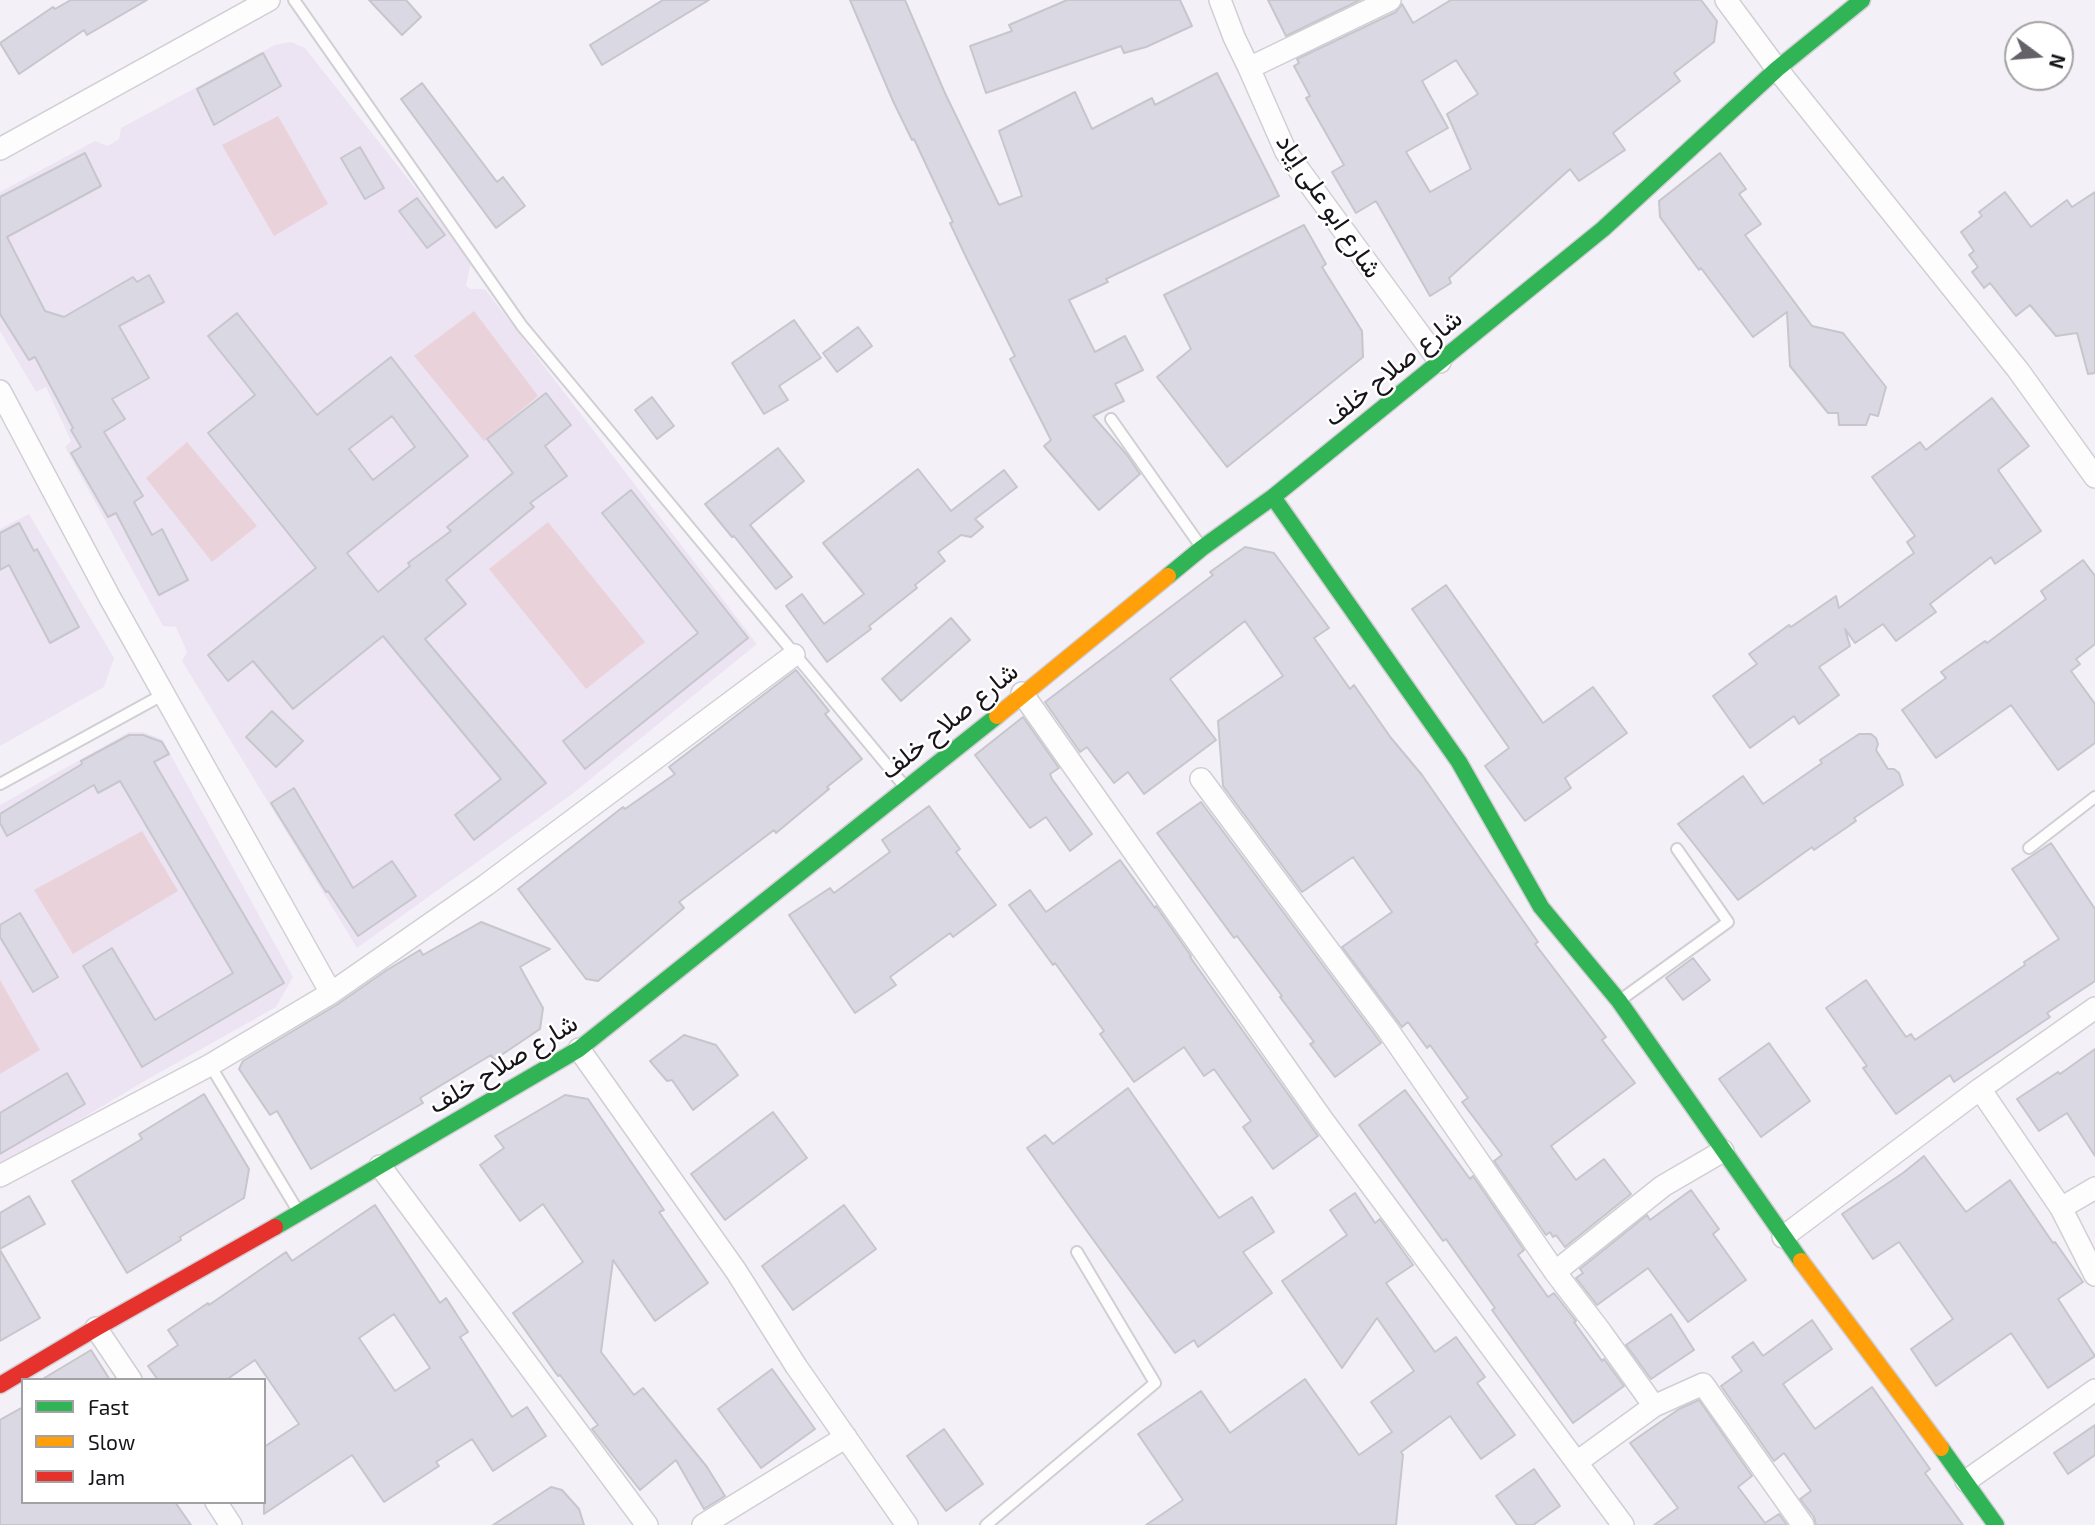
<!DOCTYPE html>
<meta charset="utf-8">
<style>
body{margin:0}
#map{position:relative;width:2095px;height:1525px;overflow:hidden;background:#f4f0f8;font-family:"Exo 2",sans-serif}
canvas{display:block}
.legend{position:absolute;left:21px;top:1378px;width:245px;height:126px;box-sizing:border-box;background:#fff;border:2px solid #a2a1a3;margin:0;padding:9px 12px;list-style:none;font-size:21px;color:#171419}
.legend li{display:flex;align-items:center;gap:14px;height:35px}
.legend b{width:35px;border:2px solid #a2a1a3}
.north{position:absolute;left:2004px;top:21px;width:70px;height:70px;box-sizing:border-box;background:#fff;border:2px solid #a2a1a3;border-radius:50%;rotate:106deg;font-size:19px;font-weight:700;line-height:28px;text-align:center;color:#171419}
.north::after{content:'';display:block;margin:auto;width:24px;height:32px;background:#646167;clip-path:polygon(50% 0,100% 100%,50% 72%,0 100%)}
</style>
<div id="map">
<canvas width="2095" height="1525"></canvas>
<ul class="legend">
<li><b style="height:9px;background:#30b455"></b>Fast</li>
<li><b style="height:9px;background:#ff9f0a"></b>Slow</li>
<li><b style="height:9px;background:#e5322d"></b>Jam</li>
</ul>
<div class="north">N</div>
</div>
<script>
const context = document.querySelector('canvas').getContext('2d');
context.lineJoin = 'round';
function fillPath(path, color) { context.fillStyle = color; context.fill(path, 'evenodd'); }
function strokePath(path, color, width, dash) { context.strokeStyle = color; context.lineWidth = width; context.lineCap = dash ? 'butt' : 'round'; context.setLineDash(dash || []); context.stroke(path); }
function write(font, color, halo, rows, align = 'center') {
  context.font = font + ' "Exo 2",Vazirmatn,sans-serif'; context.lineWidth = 5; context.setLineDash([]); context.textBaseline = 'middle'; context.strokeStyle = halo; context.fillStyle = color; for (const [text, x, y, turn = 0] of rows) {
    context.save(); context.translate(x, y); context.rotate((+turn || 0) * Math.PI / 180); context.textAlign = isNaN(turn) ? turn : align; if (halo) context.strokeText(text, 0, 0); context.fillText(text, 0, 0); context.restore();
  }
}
const built = new Path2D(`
 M 291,42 L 305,48 L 416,189 L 471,262 L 466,286 L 471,289 L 485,289 L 757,644 L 572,794 L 357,948 L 182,661 L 187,652 L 176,627 L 163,626 L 65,447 L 71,441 L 46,387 L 36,392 L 0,331 L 0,192 L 95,141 L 108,146 L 119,139 L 121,128 L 275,45 Z
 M 29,514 L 114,658 L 104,687 L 0,746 L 0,529 Z
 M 129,732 L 143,732 L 162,739 L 293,977 L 276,1007 L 141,1083 L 0,1168 L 0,805 Z`);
const green = new Path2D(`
 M 278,116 L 328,204 L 274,236 L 222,145 Z
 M 474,311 L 538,396 L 484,441 L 414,356 Z
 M 187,442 L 257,526 L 212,562 L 146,478 Z
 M 548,522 L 645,642 L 586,689 L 489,569 Z
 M 142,831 L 178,891 L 73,954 L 34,890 Z
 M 0,980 L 40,1050 L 0,1074 Z`);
const building = new Path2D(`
 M 71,0 L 147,0 L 87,35 L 84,30 L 19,74 L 0,43 L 53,7 L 55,9 Z
 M 369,0 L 406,0 L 421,17 L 402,35 Z
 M 663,0 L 709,0 L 602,65 L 590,45 Z
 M 850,0 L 905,0 L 944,91 L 999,205 L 1022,196 L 999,131 L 1075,92 L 1092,129 L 1152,98 L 1155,105 L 1217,73 L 1279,196 L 1106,279 L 1108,282 L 1069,300 L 1095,352 L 1125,336 L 1143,370 L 1115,384 L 1124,401 L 1093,416 L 1127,455 L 1140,474 L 1099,510 L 1044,446 L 1051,440 L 1010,359 L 1015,356 L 965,255 L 950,223 L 953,222 L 914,139 L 912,140 L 893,101 Z
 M 1067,0 L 1180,0 L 1192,26 L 1146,47 L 1124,53 L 1121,46 L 986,93 L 970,46 L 1012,31 L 1009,25 Z
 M 1268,0 L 1360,0 L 1286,36 Z
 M 1451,0 L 1701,0 L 1717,21 L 1714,42 L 1674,73 L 1680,81 L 1613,133 L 1625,150 L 1579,181 L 1570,169 L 1449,278 L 1451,283 L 1430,296 L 1376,201 L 1356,213 L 1332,172 L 1344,165 L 1306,98 L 1310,96 L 1294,66 L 1299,63 L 1297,59 L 1396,12 L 1402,4 L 1413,23 ZM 1456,60 L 1478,94 L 1447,114 L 1471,169 L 1430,192 L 1406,152 L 1448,128 L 1422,81 Z
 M 263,53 L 281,86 L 214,125 L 197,89 Z
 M 422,83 L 497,182 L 503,177 L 525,206 L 496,228 L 401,99 Z
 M 360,147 L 384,188 L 365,199 L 341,158 Z
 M 85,153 L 101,186 L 7,237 L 45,311 L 64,317 L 133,277 L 137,282 L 149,275 L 164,302 L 119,326 L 149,378 L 112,399 L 125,419 L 104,432 L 143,496 L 134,502 L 152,535 L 162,529 L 188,580 L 159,595 L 116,513 L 108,517 L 71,453 L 81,447 L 71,430 L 73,428 L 35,357 L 29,360 L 0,314 L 0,197 Z
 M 1720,153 L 1746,189 L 1739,194 L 1761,224 L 1745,235 L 1812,326 L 1843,333 L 1886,387 L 1878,416 L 1870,414 L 1866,425 L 1839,425 L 1838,413 L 1828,413 L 1790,366 L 1787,312 L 1753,337 L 1701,268 L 1699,270 L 1660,217 L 1659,201 Z
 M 2005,192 L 2031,227 L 2067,200 L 2072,207 L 2095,192 L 2095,373 L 2088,374 L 2077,333 L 2056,336 L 2030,305 L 2016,316 L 1990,283 L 1984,288 L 1972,272 L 1978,267 L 1969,255 L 1974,251 L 1961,232 L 1982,216 L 1979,212 Z
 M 417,198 L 445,235 L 427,248 L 399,211 Z
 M 1304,225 L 1326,264 L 1322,267 L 1362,331 L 1363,357 L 1227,467 L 1157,377 L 1191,349 L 1164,295 Z
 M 237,313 L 317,415 L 391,357 L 468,456 L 347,553 L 378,592 L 410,566 L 408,563 L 451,531 L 447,527 L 513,473 L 487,439 L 546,393 L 571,425 L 545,446 L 567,476 L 530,503 L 534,507 L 446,580 L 466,604 L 425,639 L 546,783 L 474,840 L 455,815 L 501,779 L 383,636 L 293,709 L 253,661 L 228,681 L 208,655 L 316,568 L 208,433 L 255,395 L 208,336 ZM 392,416 L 415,447 L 373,480 L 349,449 Z
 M 794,320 L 821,358 L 779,386 L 788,400 L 764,414 L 732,363 Z
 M 858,327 L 872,346 L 837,372 L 823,353 Z
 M 652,397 L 674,426 L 657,439 L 635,410 Z
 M 1992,398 L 2029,446 L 1998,470 L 2041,531 L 1995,564 L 1991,557 L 1930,604 L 1936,612 L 1896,641 L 1883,624 L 1855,643 L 1845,629 L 1850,646 L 1819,667 L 1839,695 L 1799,724 L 1794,716 L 1750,748 L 1713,696 L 1757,664 L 1749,654 L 1789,625 L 1791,627 L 1836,596 L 1839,608 L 1914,553 L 1907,542 L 1915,536 L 1872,477 L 1920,442 L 1926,450 Z
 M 778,448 L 804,481 L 750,525 L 792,577 L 776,589 L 734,536 L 732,537 L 705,504 Z
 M 918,469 L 951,511 L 1004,470 L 1017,487 L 975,519 L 983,527 L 971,537 L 961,535 L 938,552 L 945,561 L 915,585 L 917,588 L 869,626 L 871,629 L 827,662 L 786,606 L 802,594 L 824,624 L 864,594 L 823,543 Z
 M 631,490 L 748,638 L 585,769 L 563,741 L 698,633 L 602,513 Z
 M 19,523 L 34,551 L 37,549 L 79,627 L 50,643 L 9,565 L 0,570 L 0,533 Z
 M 1245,547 L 1274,553 L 1329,628 L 1314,638 L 1350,689 L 1354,685 L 1391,738 L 1422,775 L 1538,942 L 1535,944 L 1606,1037 L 1602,1040 L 1635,1083 L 1551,1146 L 1576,1180 L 1604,1159 L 1631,1194 L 1565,1247 L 1556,1235 L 1553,1237 L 1550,1232 L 1546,1235 L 1494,1161 L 1502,1155 L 1462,1102 L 1468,1098 L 1430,1045 L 1427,1048 L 1408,1022 L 1402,1027 L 1342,947 L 1392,912 L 1353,857 L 1302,892 L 1223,786 L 1218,721 L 1283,676 L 1245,621 L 1170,679 L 1216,740 L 1144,794 L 1128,772 L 1114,783 L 1087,747 L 1080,752 L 1045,702 L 1213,575 L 1210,572 Z
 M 2083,560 L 2095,576 L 2095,644 L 2076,659 L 2080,664 L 2071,671 L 2095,704 L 2095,743 L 2058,770 L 2011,705 L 1936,758 L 1902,710 L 1946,678 L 1941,672 L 1985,641 L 1987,643 L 2046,599 L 2041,591 Z
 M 1446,585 L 1543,723 L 1593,687 L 1627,733 L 1565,778 L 1571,788 L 1525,821 L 1485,766 L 1509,748 L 1412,609 Z
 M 951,618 L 970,640 L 901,701 L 882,679 Z
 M 796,670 L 829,711 L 825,714 L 862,759 L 827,787 L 829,789 L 776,833 L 774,830 L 679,902 L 684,908 L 598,981 L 586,979 L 518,889 L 623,807 L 625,809 L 675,774 L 669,767 Z
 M 272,711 L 303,741 L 276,767 L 246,737 Z
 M 1023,717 L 1059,768 L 1050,774 L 1052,779 L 1092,834 L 1070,851 L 1046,817 L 1030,828 L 975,755 Z
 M 1859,734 L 1871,734 L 1876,738 L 1878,744 L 1876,750 L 1888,769 L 1894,769 L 1899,773 L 1903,785 L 1854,818 L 1856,821 L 1814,850 L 1812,847 L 1738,900 L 1678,824 L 1743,776 L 1763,804 L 1822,763 L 1820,760 Z
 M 129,735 L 143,735 L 162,742 L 169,754 L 154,762 L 284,983 L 142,1067 L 83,966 L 112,948 L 155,1020 L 233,973 L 120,781 L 98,793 L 94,785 L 7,836 L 0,823 L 0,814 L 82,764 L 81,761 Z
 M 294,788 L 353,888 L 392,861 L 416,896 L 358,936 L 328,891 L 326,892 L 271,803 Z
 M 1201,802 L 1381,1043 L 1335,1077 L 1310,1044 L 1314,1042 L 1280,997 L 1282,996 L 1237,936 L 1234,938 L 1157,833 Z
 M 929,806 L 960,849 L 956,852 L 996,905 L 953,937 L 950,933 L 890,977 L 896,985 L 855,1013 L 789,915 L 830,888 L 834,893 L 890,852 L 882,840 Z
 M 2051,843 L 2095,909 L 2095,981 L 2047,1013 L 2050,1017 L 1954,1082 L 1950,1075 L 1896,1114 L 1863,1068 L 1867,1066 L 1826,1008 L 1866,980 L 1906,1037 L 1911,1034 L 1915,1040 L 2025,965 L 2024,962 L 2059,939 L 2012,869 Z
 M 1120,860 L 1155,908 L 1156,906 L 1191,956 L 1190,957 L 1318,1136 L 1273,1169 L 1243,1127 L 1251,1121 L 1214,1069 L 1204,1076 L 1184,1047 L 1134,1082 L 1100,1034 L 1104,1031 L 1055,963 L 1053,965 L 1009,905 L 1030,890 L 1046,912 Z
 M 20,913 L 58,977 L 33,992 L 0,937 L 0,925 Z
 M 481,922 L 550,949 L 520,967 L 543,1008 L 540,1029 L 494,1060 L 491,1055 L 420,1098 L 423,1103 L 311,1169 L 277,1111 L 270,1115 L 239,1069 L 243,1061 L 338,1004 L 387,970 L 420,950 L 423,955 Z
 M 1693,958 L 1710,980 L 1683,1000 L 1666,978 Z
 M 684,1035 L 716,1045 L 738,1075 L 693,1110 L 672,1080 L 667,1081 L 650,1061 Z
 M 1769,1043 L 1810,1101 L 1761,1137 L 1719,1079 Z
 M 2095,1049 L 2095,1156 L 2067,1113 L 2039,1131 L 2017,1099 L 2058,1072 L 2060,1074 Z
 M 67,1073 L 85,1104 L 0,1154 L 0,1113 Z
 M 1128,1088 L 1219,1218 L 1252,1197 L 1274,1232 L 1243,1252 L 1272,1293 L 1198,1347 L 1194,1340 L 1175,1353 L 1027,1148 L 1045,1135 L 1053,1144 Z
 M 1405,1090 L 1470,1179 L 1473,1176 L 1524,1250 L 1518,1255 L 1548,1297 L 1554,1293 L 1576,1321 L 1574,1322 L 1602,1361 L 1604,1359 L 1624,1386 L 1573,1423 L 1492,1310 L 1495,1308 L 1446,1239 L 1443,1241 L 1359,1125 Z
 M 204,1094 L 249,1169 L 244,1198 L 180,1237 L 181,1240 L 127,1273 L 72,1181 L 142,1139 L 139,1134 Z
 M 565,1095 L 588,1099 L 664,1210 L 659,1212 L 708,1283 L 655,1321 L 613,1260 L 601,1352 L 634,1395 L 643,1388 L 707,1467 L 725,1496 L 704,1509 L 676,1460 L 640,1490 L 592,1429 L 598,1425 L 560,1375 L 558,1376 L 513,1313 L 583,1262 L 543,1204 L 520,1221 L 480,1165 L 504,1148 L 495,1136 Z
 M 773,1112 L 807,1158 L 725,1220 L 691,1174 Z
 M 1924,1156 L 1966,1212 L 2010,1180 L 2053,1243 L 2055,1242 L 2083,1282 L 2058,1299 L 2095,1356 L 2048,1388 L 2011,1333 L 1936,1386 L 1911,1349 L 1953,1319 L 1899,1242 L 1873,1259 L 1842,1214 L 1903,1173 Z
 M 1691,1190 L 1719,1229 L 1713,1234 L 1746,1280 L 1688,1322 L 1648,1268 L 1597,1305 L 1576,1278 L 1583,1273 L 1580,1269 L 1647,1215 L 1650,1220 Z
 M 1355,1193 L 1375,1223 L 1380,1219 L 1413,1265 L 1386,1283 L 1435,1352 L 1456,1337 L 1485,1377 L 1477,1383 L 1515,1435 L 1481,1459 L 1450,1416 L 1401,1452 L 1403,1455 L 1396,1525 L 1146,1525 L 1183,1500 L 1138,1434 L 1201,1391 L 1230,1433 L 1305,1379 L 1359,1455 L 1392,1432 L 1371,1402 L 1414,1371 L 1377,1318 L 1342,1368 L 1282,1281 L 1347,1235 L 1330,1210 Z
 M 29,1196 L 45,1224 L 0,1249 L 0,1213 Z
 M 375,1205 L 440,1303 L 446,1298 L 468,1332 L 460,1337 L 512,1417 L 527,1407 L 546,1436 L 493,1471 L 472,1439 L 436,1462 L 439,1466 L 384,1502 L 352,1455 L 264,1514 L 264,1447 L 299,1424 L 255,1360 L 226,1380 L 158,1380 L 148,1366 L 178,1345 L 168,1330 L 208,1303 L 209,1305 L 286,1252 L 292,1261 ZM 394,1314 L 430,1368 L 395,1391 L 359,1338 Z
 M 844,1205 L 876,1249 L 793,1310 L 762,1266 Z
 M 0,1250 L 40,1318 L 0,1341 Z
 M 1671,1314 L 1694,1350 L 1651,1379 L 1626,1345 Z
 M 1812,1320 L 1832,1349 L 1783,1384 L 1815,1429 L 1872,1387 L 1930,1469 L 1925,1473 L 1963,1525 L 1816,1525 L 1814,1517 L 1800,1499 L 1811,1491 L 1784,1453 L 1774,1461 L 1721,1386 L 1742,1371 L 1732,1357 L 1753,1342 L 1763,1356 Z
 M 91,1350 L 110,1380 L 41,1380 Z
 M 772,1369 L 815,1429 L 761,1468 L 718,1409 Z
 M 1699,1400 L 1752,1476 L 1738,1487 L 1765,1523 L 1779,1514 L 1787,1525 L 1654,1525 L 1678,1508 L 1630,1443 L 1679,1409 Z
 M 23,1407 L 23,1502 L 175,1502 L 191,1525 L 0,1525 L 0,1420 Z
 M 2095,1425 L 2095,1455 L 2068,1474 L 2054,1453 Z
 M 944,1429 L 983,1484 L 946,1511 L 907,1456 Z
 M 1534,1469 L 1560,1506 L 1533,1525 L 1517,1525 L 1496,1496 Z
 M 551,1487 L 562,1490 L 579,1509 L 584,1525 L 493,1525 Z`);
const lane = new Path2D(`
 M 294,0 L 522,326 L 906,788
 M 1111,419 L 1202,548
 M 0,784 L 164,694
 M 2029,848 L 2095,797
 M 1619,1001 L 1728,922 L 1677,849
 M 210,1065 L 298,1211
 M 986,1525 L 1155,1383 L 1077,1252`);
const street = new Path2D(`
 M 1220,0 L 1234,37 L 1249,68 L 1286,152 L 1440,362
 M 1726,0 L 1777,69 L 2018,370 L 2095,477
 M 1249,68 L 1390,0
 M 0,149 L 269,0
 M 0,391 L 110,598 L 331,993
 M 1022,693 L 1322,1119 L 1623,1525
 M 1201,779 L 1388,1030 L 1555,1272 L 1601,1332 L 1654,1406
 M 579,1049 L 736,1271 L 796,1366 L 907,1525
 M 1980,1089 L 2061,1208 L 2095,1275
 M 380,1166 L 647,1525
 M 0,1176 L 210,1065 L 331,993 L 486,885 L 794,655
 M 2061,1208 L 2095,1188
 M 1783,1237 L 1980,1089 L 2095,1008
 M 1555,1272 L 1663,1186 L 1723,1151
 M 96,1328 L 131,1380
 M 1577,1462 L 1654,1406 L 1703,1384 L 1803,1525
 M 1966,1481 L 2095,1390
 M 216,1502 L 231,1525
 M 703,1525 L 846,1437`);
const fast = new Path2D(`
 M 1273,497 L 1459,762 L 1541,907 L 1619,1001 L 1801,1261
 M 1168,576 L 1202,548 L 1273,497 L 1603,229 L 1777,69 L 1862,0
 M 275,1227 L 579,1049 L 997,716
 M 1941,1448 L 1996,1525`);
const slow = new Path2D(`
 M 997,716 L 1168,576
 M 1801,1261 L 1941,1448`);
const jam = new Path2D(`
 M 0,1385 L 96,1328 L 275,1227`);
const streetNames = [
 ["شارع ابو على إياد",1329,206,56],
 ["شارع صلاح خلف",1393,368,-39],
 ["شارع صلاح خلف",949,721,-39],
 ["شارع صلاح خلف",503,1064,-31]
];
fillPath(built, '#ede4f3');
fillPath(green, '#ead2da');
fillPath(building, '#dad8e2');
strokePath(building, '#c7c6cc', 2);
strokePath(lane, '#d1ced4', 14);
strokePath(street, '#d1ced4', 24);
strokePath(fast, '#d1ced4', 19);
strokePath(slow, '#d1ced4', 19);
strokePath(jam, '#d1ced4', 19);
strokePath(lane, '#fdfdfe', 10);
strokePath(street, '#fdfdfe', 21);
strokePath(fast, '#30b455', 16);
strokePath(slow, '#ff9f0a', 16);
strokePath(jam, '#e5322d', 16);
write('26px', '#171419', '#fff', streetNames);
</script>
